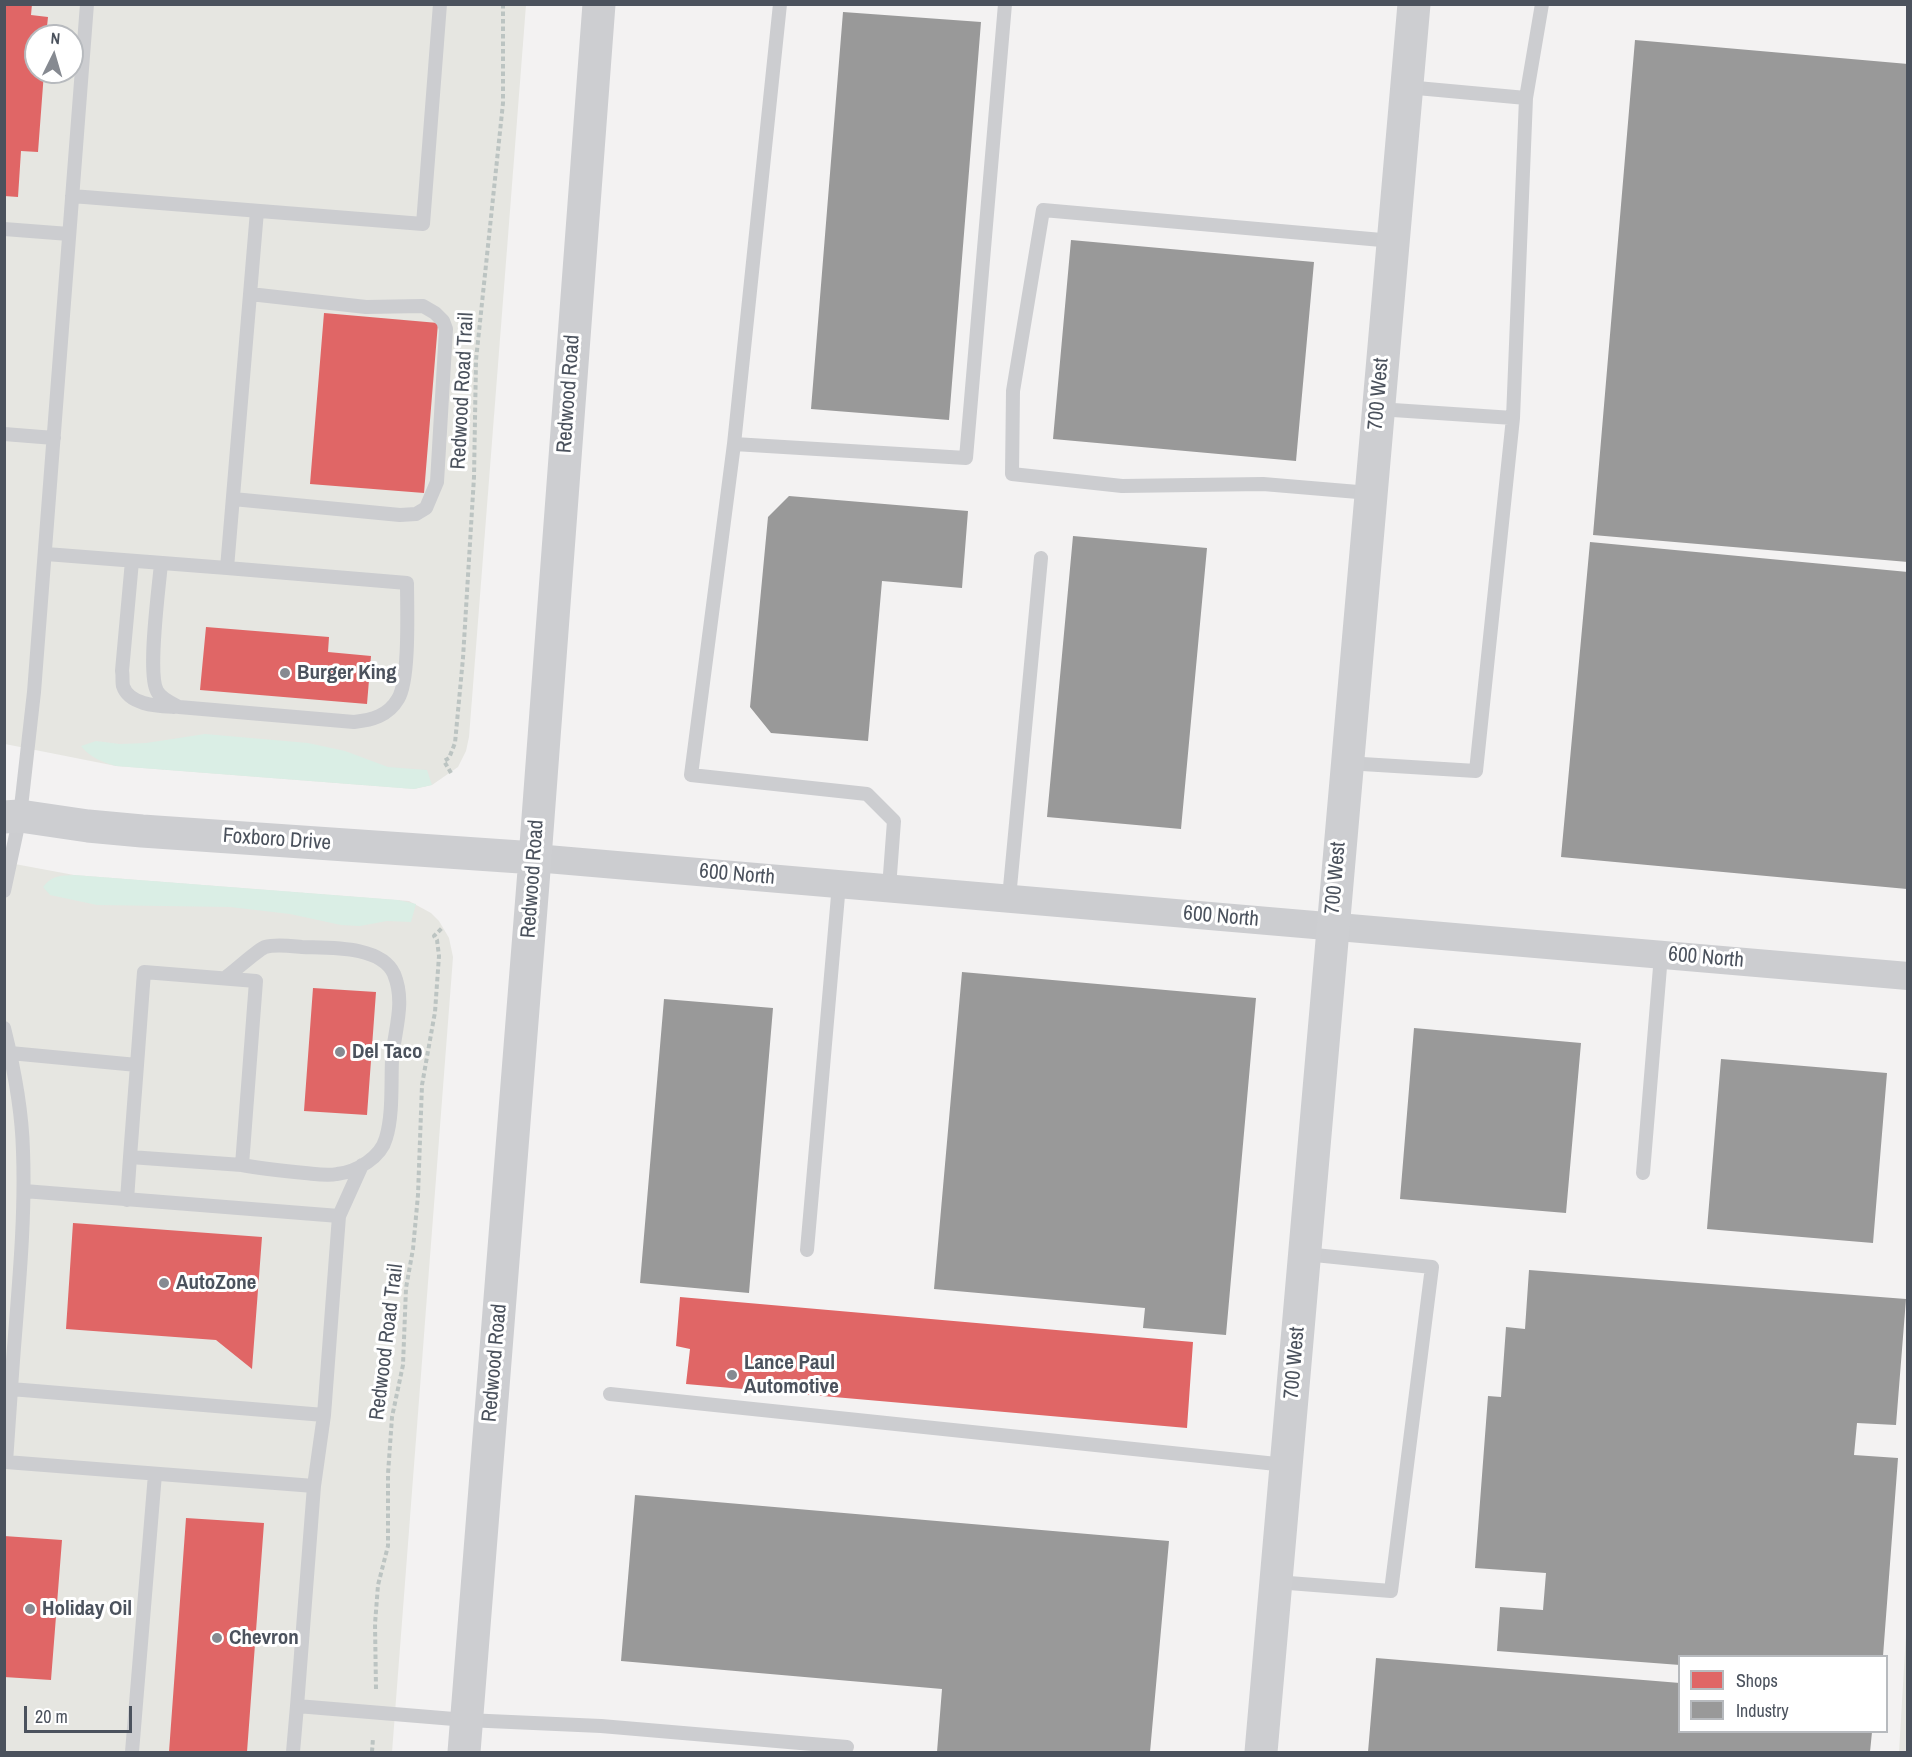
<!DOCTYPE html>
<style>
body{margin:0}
#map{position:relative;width:1912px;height:1757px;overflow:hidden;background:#f3f2f2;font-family:"Archivo Narrow",sans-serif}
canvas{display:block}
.frame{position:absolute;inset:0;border:6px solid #4b525d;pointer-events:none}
.legend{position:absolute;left:1678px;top:1655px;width:210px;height:78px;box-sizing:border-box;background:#fff;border:2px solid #b7babe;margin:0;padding:8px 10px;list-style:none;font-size:18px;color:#4b525d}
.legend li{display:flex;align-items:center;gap:12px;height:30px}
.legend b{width:30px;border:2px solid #b7babe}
.north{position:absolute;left:24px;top:24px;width:60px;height:60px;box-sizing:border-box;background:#fff;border:2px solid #b7babe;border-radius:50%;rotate:5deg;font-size:16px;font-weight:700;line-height:24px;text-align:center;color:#4b525d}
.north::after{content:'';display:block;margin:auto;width:21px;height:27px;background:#868a91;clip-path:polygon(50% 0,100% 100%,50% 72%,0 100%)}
.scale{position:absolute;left:24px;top:1706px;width:108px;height:27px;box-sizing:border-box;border:3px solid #4b525d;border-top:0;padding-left:8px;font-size:18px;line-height:21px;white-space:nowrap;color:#4b525d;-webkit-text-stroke:4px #fff;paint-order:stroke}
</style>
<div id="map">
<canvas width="1912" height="1757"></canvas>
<div class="frame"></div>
<ul class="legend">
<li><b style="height:16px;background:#e06666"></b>Shops</li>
<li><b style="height:16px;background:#999"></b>Industry</li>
</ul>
<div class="north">N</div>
<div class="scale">20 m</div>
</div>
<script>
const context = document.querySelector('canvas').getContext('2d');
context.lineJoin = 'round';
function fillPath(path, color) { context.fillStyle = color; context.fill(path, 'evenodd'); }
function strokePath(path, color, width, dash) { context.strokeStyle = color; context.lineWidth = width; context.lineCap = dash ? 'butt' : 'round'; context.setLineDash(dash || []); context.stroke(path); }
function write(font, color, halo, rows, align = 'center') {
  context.font = font + ' "Archivo Narrow",sans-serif'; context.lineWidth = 6; context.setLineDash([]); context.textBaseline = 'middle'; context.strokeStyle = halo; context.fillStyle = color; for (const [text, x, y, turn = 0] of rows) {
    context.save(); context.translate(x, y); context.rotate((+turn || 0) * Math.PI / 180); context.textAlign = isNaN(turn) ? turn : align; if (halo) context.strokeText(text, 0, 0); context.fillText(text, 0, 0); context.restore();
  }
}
const commercial = new Path2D(`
 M 5,5 L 526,5 L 469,737 L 466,751 L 458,767 L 432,785 L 414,789 L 116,766 L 5,744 ZM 36,36 L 72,36 L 72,72 L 36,72 Z
 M 4,862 L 74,875 L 409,901 L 431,913 L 439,921 L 449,938 L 453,957 L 392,1752 L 5,1752 Z
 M 1907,1618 L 1907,1752 L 1899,1752 Z`);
const green = new Path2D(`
 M 205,734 L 308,743 L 345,751 L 388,767 L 427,770 L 432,785 L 414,789 L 116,766 C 102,762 91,758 81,746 L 96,741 L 120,744 L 146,743 Z
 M 74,875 L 398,900 L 416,904 L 411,922 L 387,921 L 360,926 L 341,925 L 290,914 L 230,907 L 97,905 L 50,895 L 43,887 C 53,875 59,876 74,875 Z`);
const shops = new Path2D(`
 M 4,4 L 32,4 L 31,15 L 48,17 L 46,36 L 36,36 L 36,72 L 44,72 L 38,152 L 21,151 L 18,197 L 4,196 Z
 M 324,313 L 438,323 L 424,493 L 310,484 Z
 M 206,627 L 329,637 L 328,652 L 371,656 L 367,704 L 200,690 Z
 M 313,988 L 376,992 L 367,1115 L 304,1111 Z
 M 73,1223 L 262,1237 L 252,1369 L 216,1340 L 66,1329 Z
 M 680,1297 L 1193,1342 L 1187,1428 L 686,1384 L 690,1349 L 676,1346 Z
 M 186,1518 L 264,1523 L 247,1752 L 169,1752 Z
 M 4,1536 L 62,1540 L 51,1680 L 4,1677 Z`);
const industry = new Path2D(`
 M 843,12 L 981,22 L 949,420 L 811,409 Z
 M 1635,40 L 1908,64 L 1908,562 L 1593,535 Z
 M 1071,240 L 1314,262 L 1296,461 L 1053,439 Z
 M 789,496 L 968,511 L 962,588 L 882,581 L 868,741 L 771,733 L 750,707 L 768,517 Z
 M 1073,536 L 1207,548 L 1181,829 L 1047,817 Z
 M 1590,542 L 1908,572 L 1907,889 L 1561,857 Z
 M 962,972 L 1256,998 L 1226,1335 L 1143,1328 L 1145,1308 L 934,1289 Z
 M 664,999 L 773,1008 L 749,1293 L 640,1283 Z
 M 1414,1028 L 1581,1043 L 1566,1213 L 1400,1199 Z
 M 1721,1059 L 1887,1073 L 1873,1243 L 1707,1229 Z
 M 1529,1270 L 1906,1299 L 1896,1425 L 1857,1423 L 1854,1455 L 1898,1458 L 1883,1656 L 1680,1656 L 1680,1665 L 1497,1651 L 1500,1607 L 1543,1610 L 1546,1573 L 1475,1568 L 1488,1396 L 1501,1397 L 1506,1327 L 1525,1329 Z
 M 635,1495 L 1169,1541 L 1150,1752 L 937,1752 L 942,1689 L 621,1661 Z
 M 1376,1658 L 1680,1683 L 1680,1732 L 1872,1732 L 1870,1752 L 1368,1752 Z`);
const path = new Path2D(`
 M 451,773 L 444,761 L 449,758 L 455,743 L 463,658 L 474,477 L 476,360 L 503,103 L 503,4
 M 376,1689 L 375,1624 L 378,1585 L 388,1546 L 388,1474 L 392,1417 L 403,1365 L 406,1288 L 413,1249 L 418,1195 L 422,1085 L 435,1012 L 439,956 L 437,940 L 434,936 L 442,928
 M 372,1752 L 373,1738`);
const lane = new Path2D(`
 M 780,4 L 734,444 L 691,775 L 867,794 L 894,821 L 889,888
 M 1406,87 L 1526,98
 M 72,196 L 423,224 L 440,4
 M 4,229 L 69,234
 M 1378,409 L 1513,418
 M 4,434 L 54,438
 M 734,444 L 966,458 L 1005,4
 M 1370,493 L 1263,484 L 1122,486 L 1012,474 L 1013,391 L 1043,210 L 1393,241
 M 233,499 L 400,515 L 416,514 L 426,508 L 437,482 L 446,329 L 443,321 L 435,313 L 423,306 L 366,307 L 250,294
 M 46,554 L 227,568 L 257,211
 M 132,561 L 122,671 C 123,675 122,682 123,686 C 129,705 158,706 174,707
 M 161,563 C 159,588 147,673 157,691 C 161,699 171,703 179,707 L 354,722 C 372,720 388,716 398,699 C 410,680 407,608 407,583 L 227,568
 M 1346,763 L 1476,771 L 1513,418 L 1526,98 L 1542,4
 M 4,891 L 20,816 L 34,692 L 87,4
 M 1009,898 L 1041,558
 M 225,978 C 235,971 256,951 265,947 C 276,944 290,946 302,947 C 328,948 381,945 394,974 C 406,1003 394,1031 392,1060 C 391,1083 393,1116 386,1138 C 381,1157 357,1172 337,1174 C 327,1176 316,1174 305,1173 C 284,1171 263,1169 242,1165
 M 4,1028 C 14,1068 22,1110 23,1151 C 26,1230 16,1310 11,1389 L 324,1415 L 339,1216 L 24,1191
 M 10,1053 L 137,1065 L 144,972 L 256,981 L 242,1165 L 130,1157 L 137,1065
 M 1643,1173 L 1661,955
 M 127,1200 L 130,1157
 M 339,1216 L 362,1165
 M 807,1250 L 839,884
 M 11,1389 L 6,1462 L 314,1486
 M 610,1394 L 1286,1465
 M 1276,1582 L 1391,1591 L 1432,1267 L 1305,1254
 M 297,1706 L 314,1486 L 324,1415
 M 132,1752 L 155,1474
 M 293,1752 L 297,1706 L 466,1720 L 601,1726 L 847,1747`);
const street = new Path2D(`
 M 535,858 L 1908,976`);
const secondary = new Path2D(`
 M 4,817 L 20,816 L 88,826 L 142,831 L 535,858
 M 464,1752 L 535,858 L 599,4
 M 1261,1752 C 1312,1170 1361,587 1414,4`);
const markers = [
 [285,673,6,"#868a91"],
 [340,1052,6,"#868a91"],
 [164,1283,6,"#868a91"],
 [732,1375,6,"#868a91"],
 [30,1609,6,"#868a91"],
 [217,1638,6,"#868a91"]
];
const streetNames = [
 ["Redwood Road Trail",463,391,-87],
 ["Redwood Road",569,394,-86],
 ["700 West",1379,394,-85],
 ["Foxboro Drive",277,840,4],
 ["600 North",737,875,5],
 ["700 West",1336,878,-85],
 ["Redwood Road",533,879,-86],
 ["600 North",1221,917,5],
 ["600 North",1706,958,5],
 ["Redwood Road Trail",387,1342,-83],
 ["Redwood Road",495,1363,-85],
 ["700 West",1295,1363,-85]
];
const poiNames = [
 ["Burger King",297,673],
 ["Del Taco",352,1052],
 ["AutoZone",176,1283],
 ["Lance Paul",744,1363],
 ["Automotive",744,1387],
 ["Holiday Oil",42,1609],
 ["Chevron",229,1638]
];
fillPath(commercial, '#e6e6e1');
fillPath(green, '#daeee5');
fillPath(shops, '#e06666');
fillPath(industry, '#999');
strokePath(path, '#bcc4c2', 4, [4.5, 3]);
strokePath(lane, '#cccdd0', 14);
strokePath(street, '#cccdd0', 28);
strokePath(secondary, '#cdced1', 33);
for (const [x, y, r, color] of markers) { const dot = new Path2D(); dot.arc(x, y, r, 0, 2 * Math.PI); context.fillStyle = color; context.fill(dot); strokePath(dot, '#fff', 2); }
write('21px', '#4b525d', '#fff', streetNames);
write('bold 21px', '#4b525d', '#fff', poiNames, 'left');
</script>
